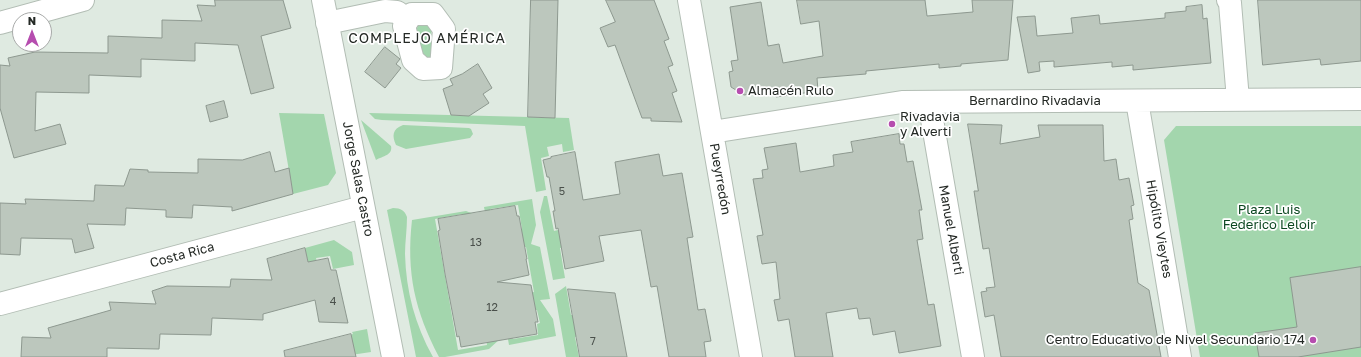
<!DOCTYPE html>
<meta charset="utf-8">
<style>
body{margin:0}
#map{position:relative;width:1361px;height:357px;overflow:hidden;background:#dfeae1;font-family:"Golos Text",sans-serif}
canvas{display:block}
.north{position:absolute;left:12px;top:12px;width:40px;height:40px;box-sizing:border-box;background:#fff;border:1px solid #a7a9a8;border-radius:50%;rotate:0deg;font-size:11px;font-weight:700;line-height:16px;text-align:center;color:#242925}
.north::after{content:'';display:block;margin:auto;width:14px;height:18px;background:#b64daf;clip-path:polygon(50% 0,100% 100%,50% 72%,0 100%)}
</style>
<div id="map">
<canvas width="1361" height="357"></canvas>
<div class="north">N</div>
</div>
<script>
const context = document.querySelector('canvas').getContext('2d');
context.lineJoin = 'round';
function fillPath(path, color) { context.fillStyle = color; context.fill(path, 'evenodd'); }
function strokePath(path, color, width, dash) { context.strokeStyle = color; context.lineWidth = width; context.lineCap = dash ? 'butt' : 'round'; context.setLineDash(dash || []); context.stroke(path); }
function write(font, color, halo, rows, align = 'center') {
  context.font = font + ' "Golos Text",sans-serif'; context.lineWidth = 3.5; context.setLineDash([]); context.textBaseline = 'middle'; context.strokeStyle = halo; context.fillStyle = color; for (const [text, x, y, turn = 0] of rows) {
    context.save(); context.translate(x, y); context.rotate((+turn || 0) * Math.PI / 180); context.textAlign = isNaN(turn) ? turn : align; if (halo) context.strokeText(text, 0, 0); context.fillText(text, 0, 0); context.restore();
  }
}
const green = new Path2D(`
 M 421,24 L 427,25 L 431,29 L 433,54 L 432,57 L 428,59 L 422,55 L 416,30 L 418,26 Z
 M 279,113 L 324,114 L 336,173 L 328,185 L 293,194 Z
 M 369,113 L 569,118 L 574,150 L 563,152 L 562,144 L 547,147 L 549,156 L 541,158 L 546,190 L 536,192 L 525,126 L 382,120 L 375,119 Z
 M 361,120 L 391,146 C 393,155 383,156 376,160 Z
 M 403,125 L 469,128 L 471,129 L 473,134 L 470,138 L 406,149 L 396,145 C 392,136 392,129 403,125 Z
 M 1176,126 L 1361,126 L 1361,357 L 1200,357 L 1164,140 Z
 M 544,196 L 547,196 L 554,231 L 562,229 L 565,247 L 560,248 L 565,278 L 553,280 L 540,212 Z
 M 532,199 L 536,225 L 531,244 L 540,247 L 550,299 L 540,300 L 553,319 L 556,336 L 509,345 L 506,328 L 510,327 L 513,339 L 538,335 L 537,324 L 540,323 L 537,310 L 526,312 L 523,294 L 534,292 L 526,247 L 514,248 L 511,232 L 522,229 L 518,205 L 490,209 L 492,221 L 487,222 L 484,207 Z
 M 393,208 C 401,208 405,211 407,217 C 407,230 405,242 405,254 C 406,291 415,325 433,357 L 416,357 L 387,210 Z
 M 466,211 L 479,216 L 465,226 L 463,214 L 435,219 L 458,350 L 487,345 L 485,331 L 501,338 L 489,349 L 445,357 L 439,357 C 415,311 406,273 412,220 Z
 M 334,240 L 352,252 L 354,265 L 333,269 L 330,256 L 316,258 L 318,266 L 309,268 L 305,248 Z
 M 566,286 L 571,315 L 577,315 L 580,336 L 575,337 L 579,357 L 566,357 L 555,294 Z
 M 367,329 L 371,352 L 351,355 L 347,336 L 353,334 L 352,332 Z`);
const building = new Path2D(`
 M 215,0 L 283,0 L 291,28 L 261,36 L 274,88 L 251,94 L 238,45 L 195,43 L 195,61 L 141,59 L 141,77 L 89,75 L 89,93 L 36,92 L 35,131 L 60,124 L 66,144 L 14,158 L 0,108 L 0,65 L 10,66 L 8,58 L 35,52 L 108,53 L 108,36 L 162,38 L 162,20 L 202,21 L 197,5 L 215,6 Z
 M 531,0 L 558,0 L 555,118 L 528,117 Z
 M 606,0 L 654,0 L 669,39 L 664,41 L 673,65 L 668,67 L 677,91 L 672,93 L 682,122 L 651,121 L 651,118 L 642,118 L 615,45 L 608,47 L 600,28 L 615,22 Z
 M 797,0 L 925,0 L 927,16 L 973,12 L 972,0 L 1013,0 L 1008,60 L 961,64 L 961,66 L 939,68 L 939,64 L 866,71 L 866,74 L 817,78 L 818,91 L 776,97 L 775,90 L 744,95 L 731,87 L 729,72 L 733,71 L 731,61 L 738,60 L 730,7 L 761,2 L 768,46 L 779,44 L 783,63 L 823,56 L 819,21 L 801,24 Z
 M 1258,0 L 1361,0 L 1361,61 L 1321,65 L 1320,59 L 1263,65 Z
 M 1202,5 L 1203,19 L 1207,18 L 1211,63 L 1133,70 L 1133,65 L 1112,67 L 1112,62 L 1054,67 L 1054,61 L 1039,62 L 1040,71 L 1028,73 L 1017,17 L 1035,16 L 1037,36 L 1073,33 L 1071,18 L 1099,15 L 1100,24 L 1165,18 L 1165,13 L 1186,11 L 1186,7 Z
 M 385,47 L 400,59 L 396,64 L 401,68 L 385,88 L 365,72 Z
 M 478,64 L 492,88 L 483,94 L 489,103 L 469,116 L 451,115 L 443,89 L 453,85 L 450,79 L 462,74 Z
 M 224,101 L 228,117 L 210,122 L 206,106 Z
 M 968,124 L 1002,125 L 1000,144 L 1040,137 L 1038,125 L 1103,125 L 1104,161 L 1116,159 L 1119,180 L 1129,178 L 1134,205 L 1131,206 L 1133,219 L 1129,220 L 1138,283 L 1149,290 L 1161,357 L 1001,357 L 994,315 L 985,317 L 981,292 L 987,291 L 986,288 L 995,287 L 989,248 L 983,249 L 974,191 L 978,191 Z
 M 899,134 L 900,144 L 904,144 L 907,162 L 913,161 L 922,210 L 919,210 L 923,239 L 917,240 L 928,305 L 934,304 L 941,346 L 899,353 L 895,331 L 873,335 L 870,318 L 859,319 L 857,308 L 826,313 L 833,357 L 795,357 L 789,319 L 778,321 L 774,300 L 780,299 L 776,262 L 762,264 L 757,236 L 763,235 L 753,179 L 763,178 L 762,170 L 768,169 L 764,148 L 796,143 L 800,172 L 834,166 L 833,155 L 853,152 L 851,142 Z
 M 270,152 L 275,172 L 289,168 L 293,194 L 232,211 L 232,207 L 193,205 L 192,218 L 166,217 L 166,210 L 126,208 L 125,225 L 87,224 L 94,248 L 75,253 L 72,239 L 21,238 L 20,255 L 0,254 L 0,203 L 26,204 L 25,199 L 94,201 L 95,185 L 124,186 L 130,169 L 148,170 L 148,172 L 198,173 L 198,159 L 242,160 Z
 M 575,152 L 583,200 L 620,194 L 615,162 L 659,154 L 663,176 L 682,173 L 693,237 L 687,238 L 698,310 L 705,309 L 711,341 L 704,342 L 706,357 L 669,357 L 657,286 L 651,287 L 641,230 L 599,236 L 604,261 L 565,269 L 558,228 L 556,229 L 553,211 L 555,211 L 549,177 L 547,177 L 543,160 L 551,158 L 551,157 Z
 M 515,206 L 517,216 L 519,216 L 527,259 L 526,259 L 529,275 L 497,282 L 531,285 L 538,322 L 535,322 L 537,334 L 461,347 L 459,336 L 457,337 L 445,274 L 438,231 L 440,230 L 438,219 Z
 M 305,248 L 308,262 L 328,258 L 331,270 L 336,270 L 348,323 L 319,322 L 315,300 L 263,314 L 263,320 L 212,318 L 211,335 L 160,334 L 159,349 L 107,348 L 107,357 L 21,357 L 22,337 L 51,338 L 48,328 L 111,310 L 109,302 L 156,304 L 152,291 L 167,286 L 230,287 L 231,279 L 272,280 L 267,259 Z
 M 1361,267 L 1361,347 L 1298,357 L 1259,357 L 1255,333 L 1297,327 L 1290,278 Z
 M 568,289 L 615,293 L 627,357 L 580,357 Z
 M 351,334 L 356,357 L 285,357 L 284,351 Z`);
const minor = new Path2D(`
 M 323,0 L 393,357
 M 689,0 L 751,357
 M 1228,0 L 1230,3 L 1238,100
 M 412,14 L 433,14 L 444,29 L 441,68 L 423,69 L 413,60 L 404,26 Z
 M 0,23 L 83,0
 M 327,23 L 385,11 L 397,12 L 408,20
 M 1137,101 L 1180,357
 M 929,102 L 973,357
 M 712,132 L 902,102 L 1361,99
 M 0,304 L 363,207`);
const markers = [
 [740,91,4,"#b64daf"],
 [892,124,4,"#b64daf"],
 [1313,340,4,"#b64daf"]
];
const numberNames = [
 ["5",562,192],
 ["13",476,243],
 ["4",333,302],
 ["12",492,308],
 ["7",593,342]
];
const poiNames = [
 ["Almacén Rulo",748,91],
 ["Rivadavia",900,117],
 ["y Alverti",900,132],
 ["Centro Educativo de Nivel Secundario 174",1305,340,"right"]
];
const streetNames = [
 ["Bernardino Rivadavia",1035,101],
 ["Jorge Salas Castro",358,179,79],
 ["Pueyrredón",720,179,80],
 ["Hipólito Vieytes",1159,229,80],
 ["Manuel Alberti",951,230,80],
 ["Costa Rica",182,255,-15]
];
const parkNames = [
 ["Plaza Luis",1269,210],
 ["Federico Leloir",1269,225]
];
const neighbourhoodNames = [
 ["COMPLEJO AMÉRICA",427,39]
];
fillPath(green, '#a3d6ad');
fillPath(building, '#bcc7bd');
strokePath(building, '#8d988f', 1);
strokePath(minor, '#b2bdb4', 24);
strokePath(minor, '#fff', 22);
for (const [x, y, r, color] of markers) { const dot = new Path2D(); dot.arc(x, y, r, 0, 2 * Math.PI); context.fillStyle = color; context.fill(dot); strokePath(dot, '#fff', 1.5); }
write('11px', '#4a504b', null, numberNames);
write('13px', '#242925', '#fff', poiNames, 'left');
write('13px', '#242925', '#fff', streetNames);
write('13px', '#0c4721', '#fff', parkNames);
context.letterSpacing = '1px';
write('14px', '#242925', '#fff', neighbourhoodNames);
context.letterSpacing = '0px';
</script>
